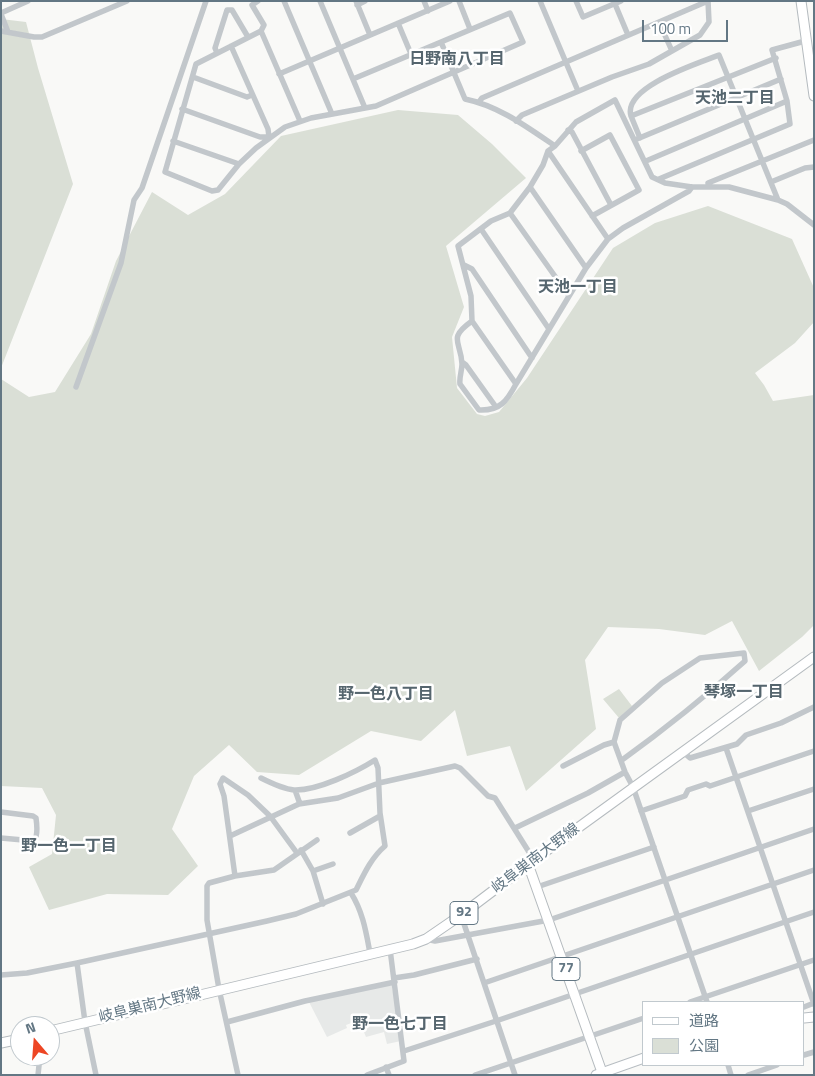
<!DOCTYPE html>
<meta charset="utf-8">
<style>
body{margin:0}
#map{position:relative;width:815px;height:1076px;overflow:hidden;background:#f9f9f7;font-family:"Titillium Web","Noto Sans JP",sans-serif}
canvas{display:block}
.frame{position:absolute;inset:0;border:2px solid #637784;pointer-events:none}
.legend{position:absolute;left:642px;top:1001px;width:162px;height:65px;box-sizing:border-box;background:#fff;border:1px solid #c1c9ce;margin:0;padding:6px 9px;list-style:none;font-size:15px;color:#637784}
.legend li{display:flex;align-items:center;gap:10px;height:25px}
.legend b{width:25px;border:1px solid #c1c9ce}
.north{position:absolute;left:10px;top:1016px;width:50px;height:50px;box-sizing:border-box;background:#fff;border:1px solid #c1c9ce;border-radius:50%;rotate:342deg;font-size:14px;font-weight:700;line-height:20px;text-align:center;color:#637784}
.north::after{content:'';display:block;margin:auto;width:18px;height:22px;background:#ed4624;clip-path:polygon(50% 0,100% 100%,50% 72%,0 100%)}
.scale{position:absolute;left:642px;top:20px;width:86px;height:22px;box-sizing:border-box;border:2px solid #637784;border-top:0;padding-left:6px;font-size:15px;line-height:18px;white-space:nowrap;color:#637784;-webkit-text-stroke:4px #fff;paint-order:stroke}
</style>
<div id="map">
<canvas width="815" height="1076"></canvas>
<div class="frame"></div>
<ul class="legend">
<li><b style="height:6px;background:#fff"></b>道路</li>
<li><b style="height:14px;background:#dadfd6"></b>公園</li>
</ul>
<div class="north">N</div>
<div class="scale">100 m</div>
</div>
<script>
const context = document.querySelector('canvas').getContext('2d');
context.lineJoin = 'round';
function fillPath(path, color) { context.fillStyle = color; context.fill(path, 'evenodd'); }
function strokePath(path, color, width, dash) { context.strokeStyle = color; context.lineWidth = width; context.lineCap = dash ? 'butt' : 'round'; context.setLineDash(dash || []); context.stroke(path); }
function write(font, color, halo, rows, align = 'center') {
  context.font = font + ' "Titillium Web","Noto Sans JP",sans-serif'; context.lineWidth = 5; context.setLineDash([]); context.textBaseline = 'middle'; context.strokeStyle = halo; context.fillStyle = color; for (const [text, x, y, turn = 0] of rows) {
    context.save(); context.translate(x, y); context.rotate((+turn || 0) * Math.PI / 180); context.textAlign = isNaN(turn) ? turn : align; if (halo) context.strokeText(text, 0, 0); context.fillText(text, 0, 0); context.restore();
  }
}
const built = new Path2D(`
 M 389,985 L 392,986 L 401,1041 L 387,1044 L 384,1032 L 366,1037 L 359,1020 L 346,1025 L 347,1028 L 327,1037 L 309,1002 Z`);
const green = new Path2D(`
 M 1,19 L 26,22 L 38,68 L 73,184 L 1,368 Z
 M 398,110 L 458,115 L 492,144 L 526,178 L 446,246 L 464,307 L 452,337 L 457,388 L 477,414 L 485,416 L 499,412 L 527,378 L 613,248 L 655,223 L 708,206 L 792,239 L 814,288 L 814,322 L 795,343 L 755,373 L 764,385 L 773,401 L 814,395 L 814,625 L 802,637 L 759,671 L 732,621 L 705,635 L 659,629 L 608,627 L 585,660 L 596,729 L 526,791 L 510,746 L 467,756 L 455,710 L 421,741 L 371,731 L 299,775 L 257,772 L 229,745 L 194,776 L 172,829 L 198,866 L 168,895 L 107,894 L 49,910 L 29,867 L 52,854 L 56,815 L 42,788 L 1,786 L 1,379 L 29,397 L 55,392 L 91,334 L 116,261 L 152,192 L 188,215 L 225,194 L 281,136 Z
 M 619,689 L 632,706 L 619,718 L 603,699 Z`);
const street = new Path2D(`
 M 258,1 L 252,5 L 264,25 L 261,31 L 196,64 L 165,172 L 212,191 L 218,190 L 239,164 L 256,148 L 285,127 L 311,118 L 376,106 L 523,42 L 510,13 L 353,79
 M 284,1 L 332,114
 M 320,1 L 365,108
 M 356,1 L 370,35
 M 424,1 L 428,11
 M 459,1 L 470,29
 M 540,1 L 578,91
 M 576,1 L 583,17 L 621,1
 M 615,4 L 628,35
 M 357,5 L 365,1
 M 1,13 L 28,1
 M 1,14 L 8,32
 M 659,22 L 672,51
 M 398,23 L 411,54
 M 1,31 L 34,37 L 42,37 L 127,1
 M 261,31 L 300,121
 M 441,42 L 465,99 C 499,106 527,127 555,146
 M 231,46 L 268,129 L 269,137
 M 217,53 L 215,48 L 227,10 L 232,10 L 248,37
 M 279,74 L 450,1
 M 193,77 L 247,97 L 252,95
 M 479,102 L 482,98 L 708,1
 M 182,109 L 260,137 L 269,137
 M 631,116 C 622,87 699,63 719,55 L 778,200
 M 516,121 L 522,115 L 612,77 L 649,64 L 700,35 L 709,22 L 708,1
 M 568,130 L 572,132 L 611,205
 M 640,138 L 631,116 L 776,58
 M 637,139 L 781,79
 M 173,141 L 239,164
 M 548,151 L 608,239
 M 581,151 L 610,135 L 639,190 L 592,216
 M 646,161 L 787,101 L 772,50 L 805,41
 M 659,179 L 790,124 L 787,101
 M 771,182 L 805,168 L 814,167
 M 530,187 L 586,268
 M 692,187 L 689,191 L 623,228 L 608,239 L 586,268 L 516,384 L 472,321 L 471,296 L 458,246 L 491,221 L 510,213 L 530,187 L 543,165 L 548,151 L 555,146 L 576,122 L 615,100 L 652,177 L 665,183 L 692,187 L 729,187 L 778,200 L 787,204 L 814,225
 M 709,187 L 708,183 L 814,140
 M 510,213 L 569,296
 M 481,229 L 549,329
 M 464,265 L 472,269 L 532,358
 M 472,321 C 447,339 461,341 462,364 C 462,371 459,377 460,384 L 479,410 C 500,411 507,401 516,384
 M 462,362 L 466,365 L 496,407
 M 76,387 L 121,263 L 134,200 L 142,188 L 206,1
 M 614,742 L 625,772 L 633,787 L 707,1002
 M 726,748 L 814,1004
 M 683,752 L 690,758 L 737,744 L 746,735 L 781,723 L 814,707
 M 563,766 L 604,745 L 614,742 L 620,720 L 662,683 L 700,658 L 744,653 L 745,661 C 706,696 665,729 622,760
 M 295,790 L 300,804
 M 641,811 L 685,796 L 688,790 L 706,784 L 710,786 L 814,751
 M 748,811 L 814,789
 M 1,812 L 33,816 L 36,818 C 37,825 38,836 34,841 L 1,838
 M 515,828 L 588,793 L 625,772
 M 350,833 L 380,816
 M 230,836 L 299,804 L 338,798 L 379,783 L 455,766 L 460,768 L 488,796 L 495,798 L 534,860
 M 301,850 L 313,871 L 323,904
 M 313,871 L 333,864
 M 235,876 L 224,796 L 220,784 L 223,778 L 248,795 L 270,816 L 297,853
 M 537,887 L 654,847
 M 351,893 C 363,912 366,932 370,953
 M 461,915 L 515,1075
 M 426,939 L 435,941 L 549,920 L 814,829
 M 77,963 L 85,1022 L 96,1075
 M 1,975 L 27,973 L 77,963 L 267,921 L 296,914 L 356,890 C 364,874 371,858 385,846 L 380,813 L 378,768 L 375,760 C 356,772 317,791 294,790 C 283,789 271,783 261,778
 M 394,978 L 414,975 L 477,959
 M 484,983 L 814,870
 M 690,1002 L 814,960
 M 804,1007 L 814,1003
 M 227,1022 L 305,1001 L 395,982
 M 404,1051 L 496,1021 L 814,912
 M 804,1055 L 814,1052
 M 728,1065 L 731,1075
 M 386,1067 L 389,1075
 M 38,1075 L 40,1056
 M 238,1075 L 219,989 L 207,920 L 207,886 L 209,883 L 235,876 L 274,870 L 317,840
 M 367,1075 L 404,1061 L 390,949
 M 475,1075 L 644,1018
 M 748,1075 L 777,1065`);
const secondary = new Path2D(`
 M 804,1018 L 814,1017
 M 596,1075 L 644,1058`);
const primary = new Path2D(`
 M 801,1 L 814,96
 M 528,864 L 603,1075
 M 50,1031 L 413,944 L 426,939 L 461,915 L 539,856 L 814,657
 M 1,1043 L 20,1039`);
const shields = [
 [464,913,28],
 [566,969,28]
];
const shieldNames = [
 ["92",464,913],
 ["77",566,969]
];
const streetNames = [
 ["岐阜巣南大野線",536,859,-37],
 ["岐阜巣南大野線",150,1006,-14]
];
const neighbourhoodNames = [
 ["日野南八丁目",457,60],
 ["天池二丁目",735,99],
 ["天池一丁目",578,288],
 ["琴塚一丁目",744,693],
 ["野一色八丁目",386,695],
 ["野一色一丁目",69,847],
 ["野一色七丁目",400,1025]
];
fillPath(built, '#e7e9e8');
fillPath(green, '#dadfd6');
strokePath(secondary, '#b7bdc2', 11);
strokePath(primary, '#b5bbbf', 11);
strokePath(street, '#c2c7cb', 5.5);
strokePath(secondary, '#fff', 9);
strokePath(primary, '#fff', 9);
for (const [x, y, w] of shields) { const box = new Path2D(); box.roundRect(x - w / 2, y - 11.5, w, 23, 4); context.fillStyle = '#fff'; context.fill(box); strokePath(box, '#637784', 1); }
write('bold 14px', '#637784', null, shieldNames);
write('15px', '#637784', '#fff', streetNames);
write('bold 16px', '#55656e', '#fff', neighbourhoodNames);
</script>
